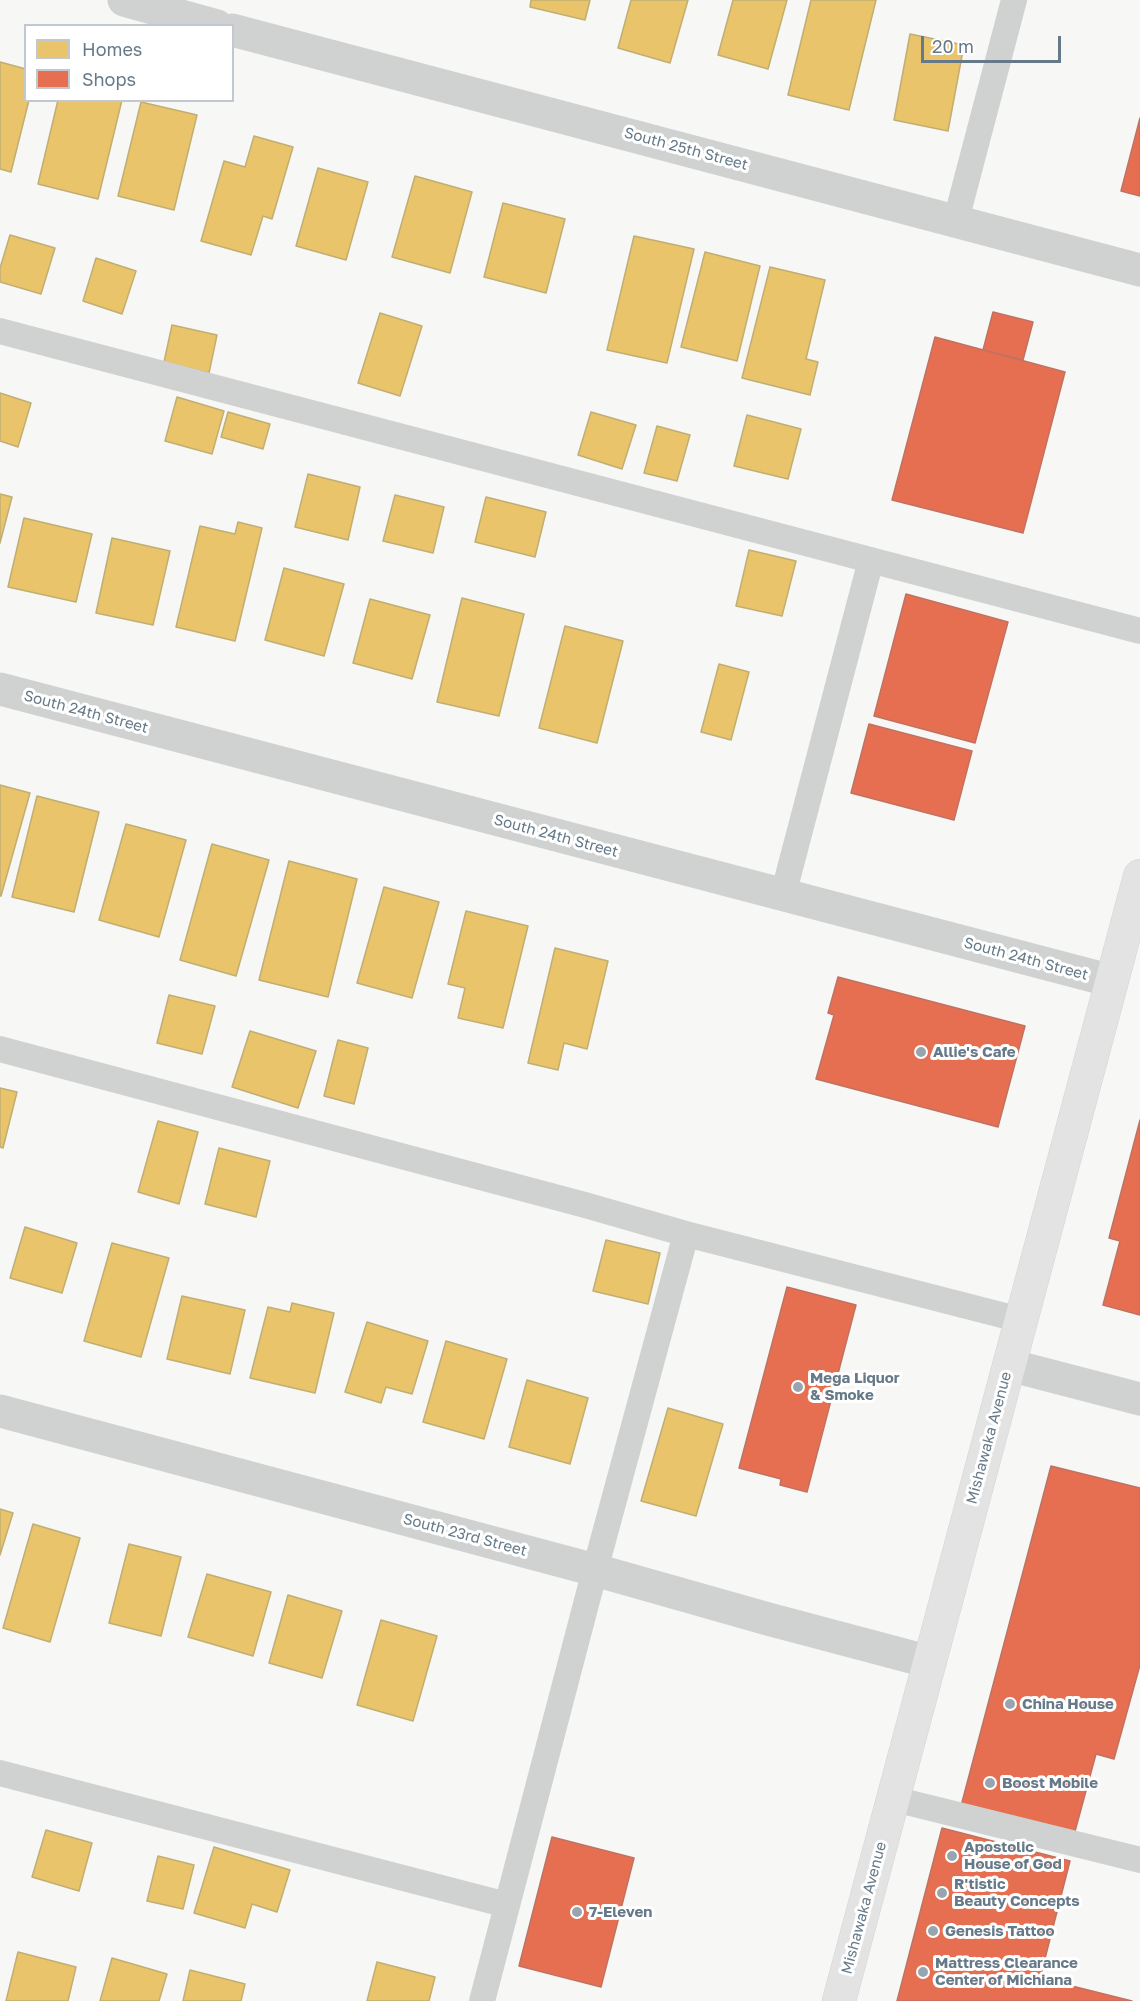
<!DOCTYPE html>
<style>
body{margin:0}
#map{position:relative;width:1140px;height:2001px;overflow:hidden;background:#f7f7f5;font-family:"Golos Text",sans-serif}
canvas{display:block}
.legend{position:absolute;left:24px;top:24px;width:210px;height:78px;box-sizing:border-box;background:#fff;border:2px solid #c1c9cf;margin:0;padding:8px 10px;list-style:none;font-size:18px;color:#657988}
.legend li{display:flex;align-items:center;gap:12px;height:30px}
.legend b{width:30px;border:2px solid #c1c9cf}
.scale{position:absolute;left:921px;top:36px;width:140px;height:27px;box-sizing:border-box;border:3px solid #657988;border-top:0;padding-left:8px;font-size:18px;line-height:21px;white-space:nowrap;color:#657988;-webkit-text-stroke:4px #fff;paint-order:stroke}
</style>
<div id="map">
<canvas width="1140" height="2001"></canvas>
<ul class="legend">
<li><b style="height:16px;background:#e9c46a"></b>Homes</li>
<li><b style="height:16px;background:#e76f51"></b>Shops</li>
</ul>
<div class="scale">20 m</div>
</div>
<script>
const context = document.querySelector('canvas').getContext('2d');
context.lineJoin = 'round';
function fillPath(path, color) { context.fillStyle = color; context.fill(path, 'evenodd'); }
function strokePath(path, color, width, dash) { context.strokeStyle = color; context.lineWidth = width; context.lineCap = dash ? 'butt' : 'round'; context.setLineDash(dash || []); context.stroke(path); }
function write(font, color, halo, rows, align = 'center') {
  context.font = font + ' "Golos Text",sans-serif'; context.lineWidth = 6; context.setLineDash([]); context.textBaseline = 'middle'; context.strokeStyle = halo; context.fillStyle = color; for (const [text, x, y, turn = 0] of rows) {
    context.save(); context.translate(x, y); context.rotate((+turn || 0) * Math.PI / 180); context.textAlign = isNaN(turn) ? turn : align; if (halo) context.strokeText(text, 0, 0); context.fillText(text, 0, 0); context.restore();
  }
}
const homes = new Path2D(`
 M 531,0 L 590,0 L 585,20 L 530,7 Z
 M 631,0 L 688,0 L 670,63 L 618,48 Z
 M 733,0 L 787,0 L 768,69 L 718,55 Z
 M 811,0 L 876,0 L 849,110 L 788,95 Z
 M 910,34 L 964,45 L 948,131 L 894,120 Z
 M 0,62 L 26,69 L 26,100 L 29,100 L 11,172 L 0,169 Z
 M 58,100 L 122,100 L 98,199 L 38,184 Z
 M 141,102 L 197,115 L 174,210 L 118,196 Z
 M 254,136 L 293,147 L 272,219 L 263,216 L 251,255 L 201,241 L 224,161 L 245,167 Z
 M 318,168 L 368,182 L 346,260 L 296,246 Z
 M 415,176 L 472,192 L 450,273 L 392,257 Z
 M 503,203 L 565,219 L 546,293 L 484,277 Z
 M 10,235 L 55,248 L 41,294 L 0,282 L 0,268 Z
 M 634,236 L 694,249 L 667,363 L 607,350 Z
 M 705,252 L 760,266 L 737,361 L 681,347 Z
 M 96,258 L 136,271 L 122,314 L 83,301 Z
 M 770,267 L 825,280 L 806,359 L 818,362 L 810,395 L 742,378 Z
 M 380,313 L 422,326 L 400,396 L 358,383 Z
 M 172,325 L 217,335 L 209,373 L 164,362 Z
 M 0,393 L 31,403 L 18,447 L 0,441 Z
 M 177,397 L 224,411 L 212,454 L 165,441 Z
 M 228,412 L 270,424 L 263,449 L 221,437 Z
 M 591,412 L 636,425 L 622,469 L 578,455 Z
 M 747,415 L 801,429 L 788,479 L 734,466 Z
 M 657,426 L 690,435 L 677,481 L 644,473 Z
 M 308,474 L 360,487 L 348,540 L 295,527 Z
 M 0,494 L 12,497 L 0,543 Z
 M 395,495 L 444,507 L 433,553 L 383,541 Z
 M 486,497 L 546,512 L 535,557 L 475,542 Z
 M 24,518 L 92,534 L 76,602 L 8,587 Z
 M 238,522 L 262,528 L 235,641 L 176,627 L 200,526 L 235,534 Z
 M 112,538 L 170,551 L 153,625 L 96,613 Z
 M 749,550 L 796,561 L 782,616 L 736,606 Z
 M 284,568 L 344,584 L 324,656 L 265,640 Z
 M 462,598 L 524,614 L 499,716 L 437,702 Z
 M 370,599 L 430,615 L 412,679 L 353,663 Z
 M 565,626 L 623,641 L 597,743 L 539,728 Z
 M 719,664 L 749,672 L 731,740 L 701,732 Z
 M 0,785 L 30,793 L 1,896 L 0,896 Z
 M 37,796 L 99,812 L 74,912 L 12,897 Z
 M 126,824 L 186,840 L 159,937 L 99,920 Z
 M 212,844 L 269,860 L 236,976 L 180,960 Z
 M 289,861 L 357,879 L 328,997 L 259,980 Z
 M 384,887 L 439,902 L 412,998 L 357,983 Z
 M 466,911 L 528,926 L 503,1028 L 458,1018 L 465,988 L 448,984 Z
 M 555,948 L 608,961 L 587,1049 L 564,1043 L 558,1070 L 528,1063 Z
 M 169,995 L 215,1006 L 202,1054 L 157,1043 Z
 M 250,1031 L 316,1051 L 298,1108 L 232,1087 Z
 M 338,1040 L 368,1048 L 354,1104 L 324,1096 Z
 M 0,1088 L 17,1092 L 3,1148 L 0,1147 Z
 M 158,1121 L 198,1132 L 179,1204 L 138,1192 Z
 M 219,1148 L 270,1161 L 256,1217 L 205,1204 Z
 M 25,1227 L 77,1243 L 62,1293 L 10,1278 Z
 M 606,1240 L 660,1253 L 648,1304 L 593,1291 Z
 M 112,1243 L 169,1258 L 141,1357 L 84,1341 Z
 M 182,1296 L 245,1310 L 230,1374 L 167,1359 Z
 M 292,1303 L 334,1313 L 315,1393 L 250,1378 L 268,1307 L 290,1312 Z
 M 367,1322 L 428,1341 L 412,1394 L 386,1387 L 381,1403 L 345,1392 Z
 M 446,1341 L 507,1359 L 484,1439 L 423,1422 Z
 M 527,1380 L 588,1398 L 570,1464 L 509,1447 Z
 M 668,1408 L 723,1424 L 696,1516 L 641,1501 Z
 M 0,1509 L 13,1513 L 0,1555 Z
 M 33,1524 L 80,1538 L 50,1642 L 3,1628 Z
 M 129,1544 L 181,1557 L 161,1636 L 109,1623 Z
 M 207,1574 L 271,1592 L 253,1656 L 188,1637 Z
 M 288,1595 L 342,1611 L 322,1678 L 269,1663 Z
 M 381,1620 L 437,1636 L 413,1721 L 357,1705 Z
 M 46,1830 L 92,1843 L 79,1891 L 32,1877 Z
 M 214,1847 L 290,1870 L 277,1912 L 252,1904 L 245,1928 L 194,1913 Z
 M 158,1856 L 194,1865 L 183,1909 L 147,1901 Z
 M 18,1952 L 76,1967 L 68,2001 L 6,2001 Z
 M 112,1958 L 167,1974 L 159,2001 L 100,2001 Z
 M 377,1962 L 435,1977 L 429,2001 L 367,2001 Z
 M 190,1970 L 245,1984 L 241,2001 L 183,2001 Z`);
const shops = new Path2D(`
 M 1140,118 L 1140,196 L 1121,191 Z
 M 993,312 L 1033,322 L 1023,360 L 983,350 Z
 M 935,337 L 1065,372 L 1023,533 L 892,500 Z
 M 906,594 L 1008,622 L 975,743 L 874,716 Z
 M 869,724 L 972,751 L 954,820 L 851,793 Z
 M 838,977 L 1025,1026 L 998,1127 L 816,1079 L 834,1015 L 828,1013 Z
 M 1140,1120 L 1140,1315 L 1103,1305 L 1120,1241 L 1109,1238 Z
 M 787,1287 L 856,1305 L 807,1492 L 780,1485 L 781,1479 L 739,1468 Z
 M 1051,1466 L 1140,1488 L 1140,1665 L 1114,1759 L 1096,1754 L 1074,1835 L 961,1806 Z
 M 942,1828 L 1070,1861 L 1040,1978 L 1132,2001 L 897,2001 Z
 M 552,1837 L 634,1858 L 601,1987 L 519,1966 Z`);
const lane = new Path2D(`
 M 956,220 L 1014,0
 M 0,331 L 1140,631
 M 783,895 L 871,560
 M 0,1049 L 585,1205 L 686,1234 L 1021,1320
 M 0,1773 L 507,1905
 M 894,1799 L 1140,1860
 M 482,2001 L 595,1570 L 686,1234`);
const street = new Path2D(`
 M 124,0 L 217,26
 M 232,30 L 1140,270
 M 0,689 L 1112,981
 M 1009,1365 L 1140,1399
 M 0,1411 L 595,1570 L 768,1619 L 930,1662`);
const secondary = new Path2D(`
 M 839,2001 L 1140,876`);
const markers = [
 [921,1052,6,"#98a5ae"],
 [798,1387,6,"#98a5ae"],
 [1010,1704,6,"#98a5ae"],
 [990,1783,6,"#98a5ae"],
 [952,1856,6,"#98a5ae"],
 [942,1893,6,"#98a5ae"],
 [577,1912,6,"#98a5ae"],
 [933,1931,6,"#98a5ae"],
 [923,1972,6,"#98a5ae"]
];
const streetNames = [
 ["South 25th Street",686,149,15],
 ["South 24th Street",86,712,15],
 ["South 24th Street",556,836,15],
 ["South 24th Street",1026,959,15],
 ["Mishawaka Avenue",989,1438,-75],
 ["South 23rd Street",465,1535,15],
 ["Mishawaka Avenue",864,1908,-75]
];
const poiNames = [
 ["Allie's Cafe",933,1052],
 ["Mega Liquor",810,1378],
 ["& Smoke",810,1395],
 ["China House",1022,1704],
 ["Boost Mobile",1002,1783],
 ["Apostolic",964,1847],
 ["House of God",964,1864],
 ["R'tistic",954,1884],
 ["Beauty Concepts",954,1901],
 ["7-Eleven",589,1912],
 ["Genesis Tattoo",945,1931],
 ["Mattress Clearance",935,1963],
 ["Center of Michiana",935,1980]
];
fillPath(homes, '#e9c46a');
strokePath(homes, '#c1ae73', 1.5);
fillPath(shops, '#e76f51');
strokePath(shops, '#c07262', 1.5);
strokePath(secondary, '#d3d5d5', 34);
strokePath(lane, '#d0d2d2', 26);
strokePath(street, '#d0d2d2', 33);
strokePath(secondary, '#e3e3e3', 33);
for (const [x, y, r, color] of markers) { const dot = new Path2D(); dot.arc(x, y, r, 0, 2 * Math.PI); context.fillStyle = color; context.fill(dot); strokePath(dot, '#fff', 2); }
write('15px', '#657988', '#fff', streetNames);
write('bold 15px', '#657988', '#fff', poiNames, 'left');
</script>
